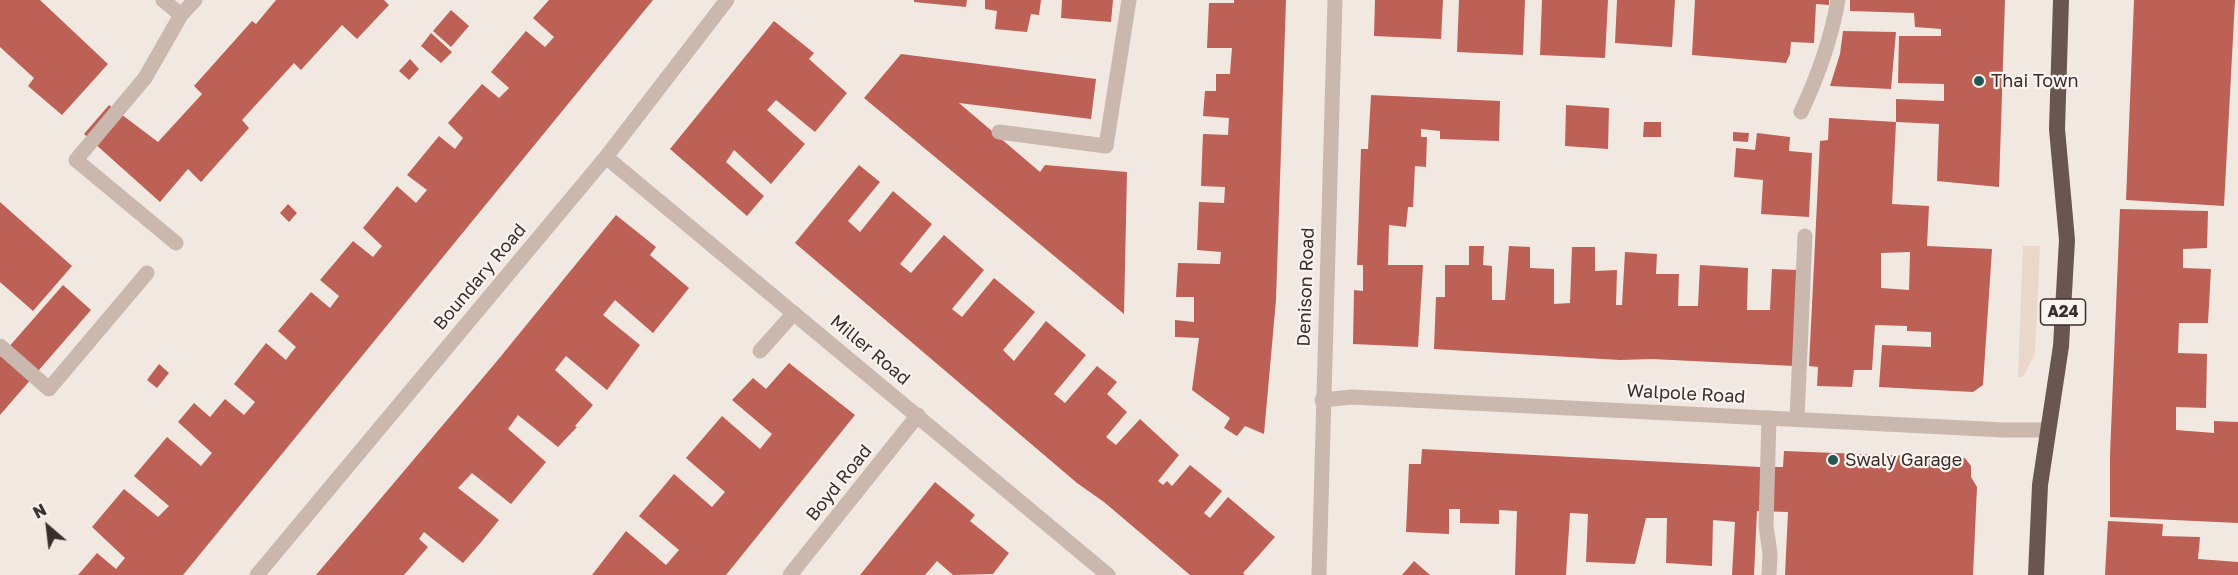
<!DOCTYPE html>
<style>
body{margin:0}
#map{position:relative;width:2238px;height:575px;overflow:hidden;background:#f2e8e2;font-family:"Golos Text",sans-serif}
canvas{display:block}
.north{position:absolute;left:18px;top:497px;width:60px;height:60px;-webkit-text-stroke:4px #faf3ee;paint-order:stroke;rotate:332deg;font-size:16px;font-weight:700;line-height:24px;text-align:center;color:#392e2c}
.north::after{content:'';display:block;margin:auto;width:21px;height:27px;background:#392e2c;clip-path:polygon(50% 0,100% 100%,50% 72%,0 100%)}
</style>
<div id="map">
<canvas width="2238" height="575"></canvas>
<div class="north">N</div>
</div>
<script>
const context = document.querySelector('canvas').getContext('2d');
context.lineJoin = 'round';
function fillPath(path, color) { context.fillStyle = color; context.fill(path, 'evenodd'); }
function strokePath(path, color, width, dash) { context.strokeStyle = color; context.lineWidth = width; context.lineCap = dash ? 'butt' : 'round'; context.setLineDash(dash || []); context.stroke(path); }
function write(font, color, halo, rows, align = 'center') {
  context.font = font + ' "Golos Text",sans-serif'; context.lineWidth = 4.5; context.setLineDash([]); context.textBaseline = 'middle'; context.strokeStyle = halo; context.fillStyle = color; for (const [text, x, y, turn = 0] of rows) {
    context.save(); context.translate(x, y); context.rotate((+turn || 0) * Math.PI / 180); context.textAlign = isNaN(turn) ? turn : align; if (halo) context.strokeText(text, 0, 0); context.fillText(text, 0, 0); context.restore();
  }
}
const plaza = new Path2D(`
 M 2023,246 L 2040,246 L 2035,354 L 2023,377 L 2018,377 Z`);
const building = new Path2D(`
 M 0,0 L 40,0 L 108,64 L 62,115 L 28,86 L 34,78 L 0,47 Z
 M 276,0 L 384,0 L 389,5 L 357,39 L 342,25 L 301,70 L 294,63 L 242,120 L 249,128 L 201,182 L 188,169 L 160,202 L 84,134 L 109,105 L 158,142 L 202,94 L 194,86 L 252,21 L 256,24 Z
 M 549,0 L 653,0 L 183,575 L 78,575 L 97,553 L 116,569 L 125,558 L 92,527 L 124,489 L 158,517 L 169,506 L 134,476 L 167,437 L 201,466 L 212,453 L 178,422 L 194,403 L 210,417 L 225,399 L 244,415 L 250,408 L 255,402 L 234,384 L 266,343 L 286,360 L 291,353 L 296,347 L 278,331 L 311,292 L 330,308 L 339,296 L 320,280 L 353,241 L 373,257 L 382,246 L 363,228 L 397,186 L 416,203 L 427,190 L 407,175 L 439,136 L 455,149 L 463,138 L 448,123 L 482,84 L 499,98 L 509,88 L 491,72 L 526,31 L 545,47 L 554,37 L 533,18 Z
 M 914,0 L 967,0 L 966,7 L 914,2 Z
 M 985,0 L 1041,0 L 1039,15 L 1031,14 L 1027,32 L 995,29 L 997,11 L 985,9 Z
 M 1062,0 L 1113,0 L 1111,22 L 1061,18 Z
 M 1234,0 L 1286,0 L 1276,300 L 1264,434 L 1245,426 L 1237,436 L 1224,428 L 1230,418 L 1192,390 L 1199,338 L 1175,337 L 1175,320 L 1194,322 L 1194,297 L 1176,297 L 1178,263 L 1220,264 L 1221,252 L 1197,250 L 1199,202 L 1224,203 L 1225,187 L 1201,186 L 1202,159 L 1203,134 L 1228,135 L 1229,118 L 1203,116 L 1205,91 L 1216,91 L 1216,74 L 1230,74 L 1231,60 L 1232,48 L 1207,48 L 1209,3 L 1234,3 Z
 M 1375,0 L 1443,0 L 1441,39 L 1374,36 Z
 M 1459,0 L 1525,0 L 1523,55 L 1457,52 Z
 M 1542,0 L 1608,0 L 1605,58 L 1540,55 Z
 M 1617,0 L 1675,0 L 1672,47 L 1615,43 Z
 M 1695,0 L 1829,0 L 1829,5 L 1816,4 L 1814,43 L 1791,42 L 1790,54 L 1786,63 L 1692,55 Z
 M 1850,0 L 2005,0 L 1999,187 L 1937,181 L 1939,124 L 1896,122 L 1896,99 L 1944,101 L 1944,84 L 1898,83 L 1899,36 L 1941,36 L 1941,29 L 1915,27 L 1914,13 L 1850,11 Z
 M 2134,0 L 2235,0 L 2224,206 L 2126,200 Z
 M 451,10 L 469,26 L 451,47 L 433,31 Z
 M 774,21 L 814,53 L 809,59 L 847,93 L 815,132 L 776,100 L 767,110 L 805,144 L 771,184 L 734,150 L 726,162 L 764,196 L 747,216 L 670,149 Z
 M 1843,31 L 1896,32 L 1891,89 L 1830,86 L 1840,54 Z
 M 431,33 L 452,52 L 441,63 L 421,46 Z
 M 901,54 L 1096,79 L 1091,119 L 959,103 L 1040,172 L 1045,165 L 1127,172 L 1124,314 L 864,98 Z
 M 410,59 L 419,69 L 409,80 L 399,71 Z
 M 1371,95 L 1500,101 L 1499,141 L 1440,139 L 1440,131 L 1421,129 L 1421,137 L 1427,137 L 1426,167 L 1415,166 L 1413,207 L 1408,207 L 1406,227 L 1389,225 L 1388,265 L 1423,265 L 1418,347 L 1353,344 L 1354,290 L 1363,291 L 1363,265 L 1357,265 L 1361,149 L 1368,149 Z
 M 1566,105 L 1609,108 L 1608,149 L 1565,146 Z
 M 1829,118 L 1896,122 L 1892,204 L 1929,206 L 1927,246 L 1992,249 L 1983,385 L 1973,392 L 1879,387 L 1882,345 L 1931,347 L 1931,332 L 1907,331 L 1907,326 L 1875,325 L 1872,370 L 1854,370 L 1852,387 L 1817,386 L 1818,367 L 1809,366 L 1820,141 L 1828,140 ZM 1910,252 L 1909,290 L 1881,288 L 1881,253 Z
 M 1644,122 L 1661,122 L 1661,137 L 1643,137 Z
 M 1733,132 L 1749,133 L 1748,142 L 1733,141 Z
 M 1757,133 L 1790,137 L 1789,151 L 1812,153 L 1809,217 L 1761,214 L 1763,180 L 1734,177 L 1736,148 L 1755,150 Z
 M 859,165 L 880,182 L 848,221 L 860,232 L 893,191 L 932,224 L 900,264 L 911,273 L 944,235 L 984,270 L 952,309 L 962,317 L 994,278 L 1035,312 L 1003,350 L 1014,361 L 1046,321 L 1086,355 L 1054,394 L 1065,403 L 1097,366 L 1117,382 L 1107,394 L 1127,412 L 1106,437 L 1116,445 L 1140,419 L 1179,455 L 1158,481 L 1163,485 L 1167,481 L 1172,486 L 1190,465 L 1222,491 L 1204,513 L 1210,518 L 1228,497 L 1275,537 L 1243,573 L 1245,575 L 1190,575 L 1104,502 L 1077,483 L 795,243 Z
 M 0,202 L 72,266 L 33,311 L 0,282 Z
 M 288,204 L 297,213 L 289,222 L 280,213 Z
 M 2120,209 L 2208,211 L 2207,248 L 2183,249 L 2183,268 L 2211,269 L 2208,323 L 2179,323 L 2178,353 L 2207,354 L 2206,408 L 2176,407 L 2176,430 L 2214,433 L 2214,421 L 2238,422 L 2238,523 L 2110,517 L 2110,455 Z
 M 616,215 L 656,247 L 650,255 L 689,288 L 653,333 L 615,300 L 603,315 L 640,345 L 607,390 L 566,356 L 555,370 L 593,405 L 575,426 L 577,427 L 558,447 L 518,415 L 508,429 L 546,462 L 511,504 L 472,473 L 458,488 L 499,520 L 482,541 L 463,563 L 424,532 L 419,539 L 428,547 L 404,575 L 316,575 L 497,361 Z
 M 1469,246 L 1484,246 L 1483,265 L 1492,266 L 1492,300 L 1505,300 L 1509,246 L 1530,247 L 1530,268 L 1554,269 L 1554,304 L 1570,303 L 1572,247 L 1595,247 L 1595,271 L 1617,270 L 1616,305 L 1622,305 L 1625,252 L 1657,254 L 1656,274 L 1679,274 L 1678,306 L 1698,306 L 1700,265 L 1748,268 L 1747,310 L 1770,310 L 1772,269 L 1798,270 L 1794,366 L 1652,359 L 1620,360 L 1434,349 L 1436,297 L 1445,297 L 1445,265 L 1469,265 Z
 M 63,285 L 91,310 L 0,415 L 0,357 Z
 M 789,363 L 855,415 L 726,575 L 592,575 L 626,531 L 666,565 L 679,550 L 639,516 L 674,474 L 712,507 L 725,492 L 686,458 L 722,416 L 760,449 L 772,434 L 732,400 L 753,378 L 766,389 Z
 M 159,364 L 169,373 L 157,388 L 147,380 Z
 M 1422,449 L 1760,467 L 1783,467 L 1784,451 L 1965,458 L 1971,466 L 1971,477 L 1977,487 L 1973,575 L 1785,575 L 1788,512 L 1757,511 L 1754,575 L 1732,575 L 1735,522 L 1713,520 L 1712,566 L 1666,563 L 1667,518 L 1646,518 L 1635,564 L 1586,562 L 1588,514 L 1570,513 L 1566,575 L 1515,575 L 1517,511 L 1499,510 L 1499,524 L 1460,523 L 1460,509 L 1449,509 L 1449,534 L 1406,532 L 1409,464 L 1421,464 Z
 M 935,482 L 975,515 L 970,521 L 1009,553 L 993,574 L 953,575 L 937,561 L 925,575 L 860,575 Z
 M 2108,521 L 2163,524 L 2162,536 L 2200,537 L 2198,559 L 2238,562 L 2238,575 L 2105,575 Z
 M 1414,561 L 1430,575 L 1402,575 Z`);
const service = new Path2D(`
 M 145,78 L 76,160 L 176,243
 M 1801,112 C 1818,76 1831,40 1838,0
 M 999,132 L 1106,146 L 1129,0
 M 0,346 L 49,389 L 147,273
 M 760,351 L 794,313
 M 1769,418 L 1766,525 L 1770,554 L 1769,575
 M 1797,419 L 1805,236`);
const minor = new Path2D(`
 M 163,0 L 181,15 L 195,0
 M 145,78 L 181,15
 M 606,157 L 1108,575
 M 1322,400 L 1352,397 L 2004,430 L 2048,430
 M 257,575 L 606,157 L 727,0
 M 790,575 L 918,415
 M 1319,575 L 1335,0`);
const trunk = new Path2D(`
 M 2036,575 L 2040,485 L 2061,346 L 2067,240 L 2057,129 L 2061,0`);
const markers = [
 [1979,81,6,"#245754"],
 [1833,460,6,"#245754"]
];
const shields = [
 [2063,312,45]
];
const shieldNames = [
 ["A24",2063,312]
];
const poiNames = [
 ["Thai Town",1991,81],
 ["Swaly Garage",1845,460]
];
const streetNames = [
 ["Boundary Road",480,277,-50],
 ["Denison Road",1306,287,-88],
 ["Miller Road",870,350,40],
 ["Walpole Road",1686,394,3],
 ["Boyd Road",839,483,-51]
];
fillPath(plaza, '#e8d7ca');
fillPath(building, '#bd6055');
strokePath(service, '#cab7ae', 15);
strokePath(minor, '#cab7ae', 15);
strokePath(trunk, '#695651', 16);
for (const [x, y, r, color] of markers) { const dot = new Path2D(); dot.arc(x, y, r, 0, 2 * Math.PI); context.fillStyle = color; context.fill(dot); strokePath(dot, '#faf3ee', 2); }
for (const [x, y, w] of shields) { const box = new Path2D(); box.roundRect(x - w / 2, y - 13, w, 26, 4.5); context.fillStyle = '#faf3ee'; context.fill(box); strokePath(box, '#392e2c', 1.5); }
write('bold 16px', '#392e2c', null, shieldNames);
write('18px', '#392e2c', '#faf3ee', poiNames, 'left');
write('18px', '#392e2c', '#faf3ee', streetNames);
</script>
